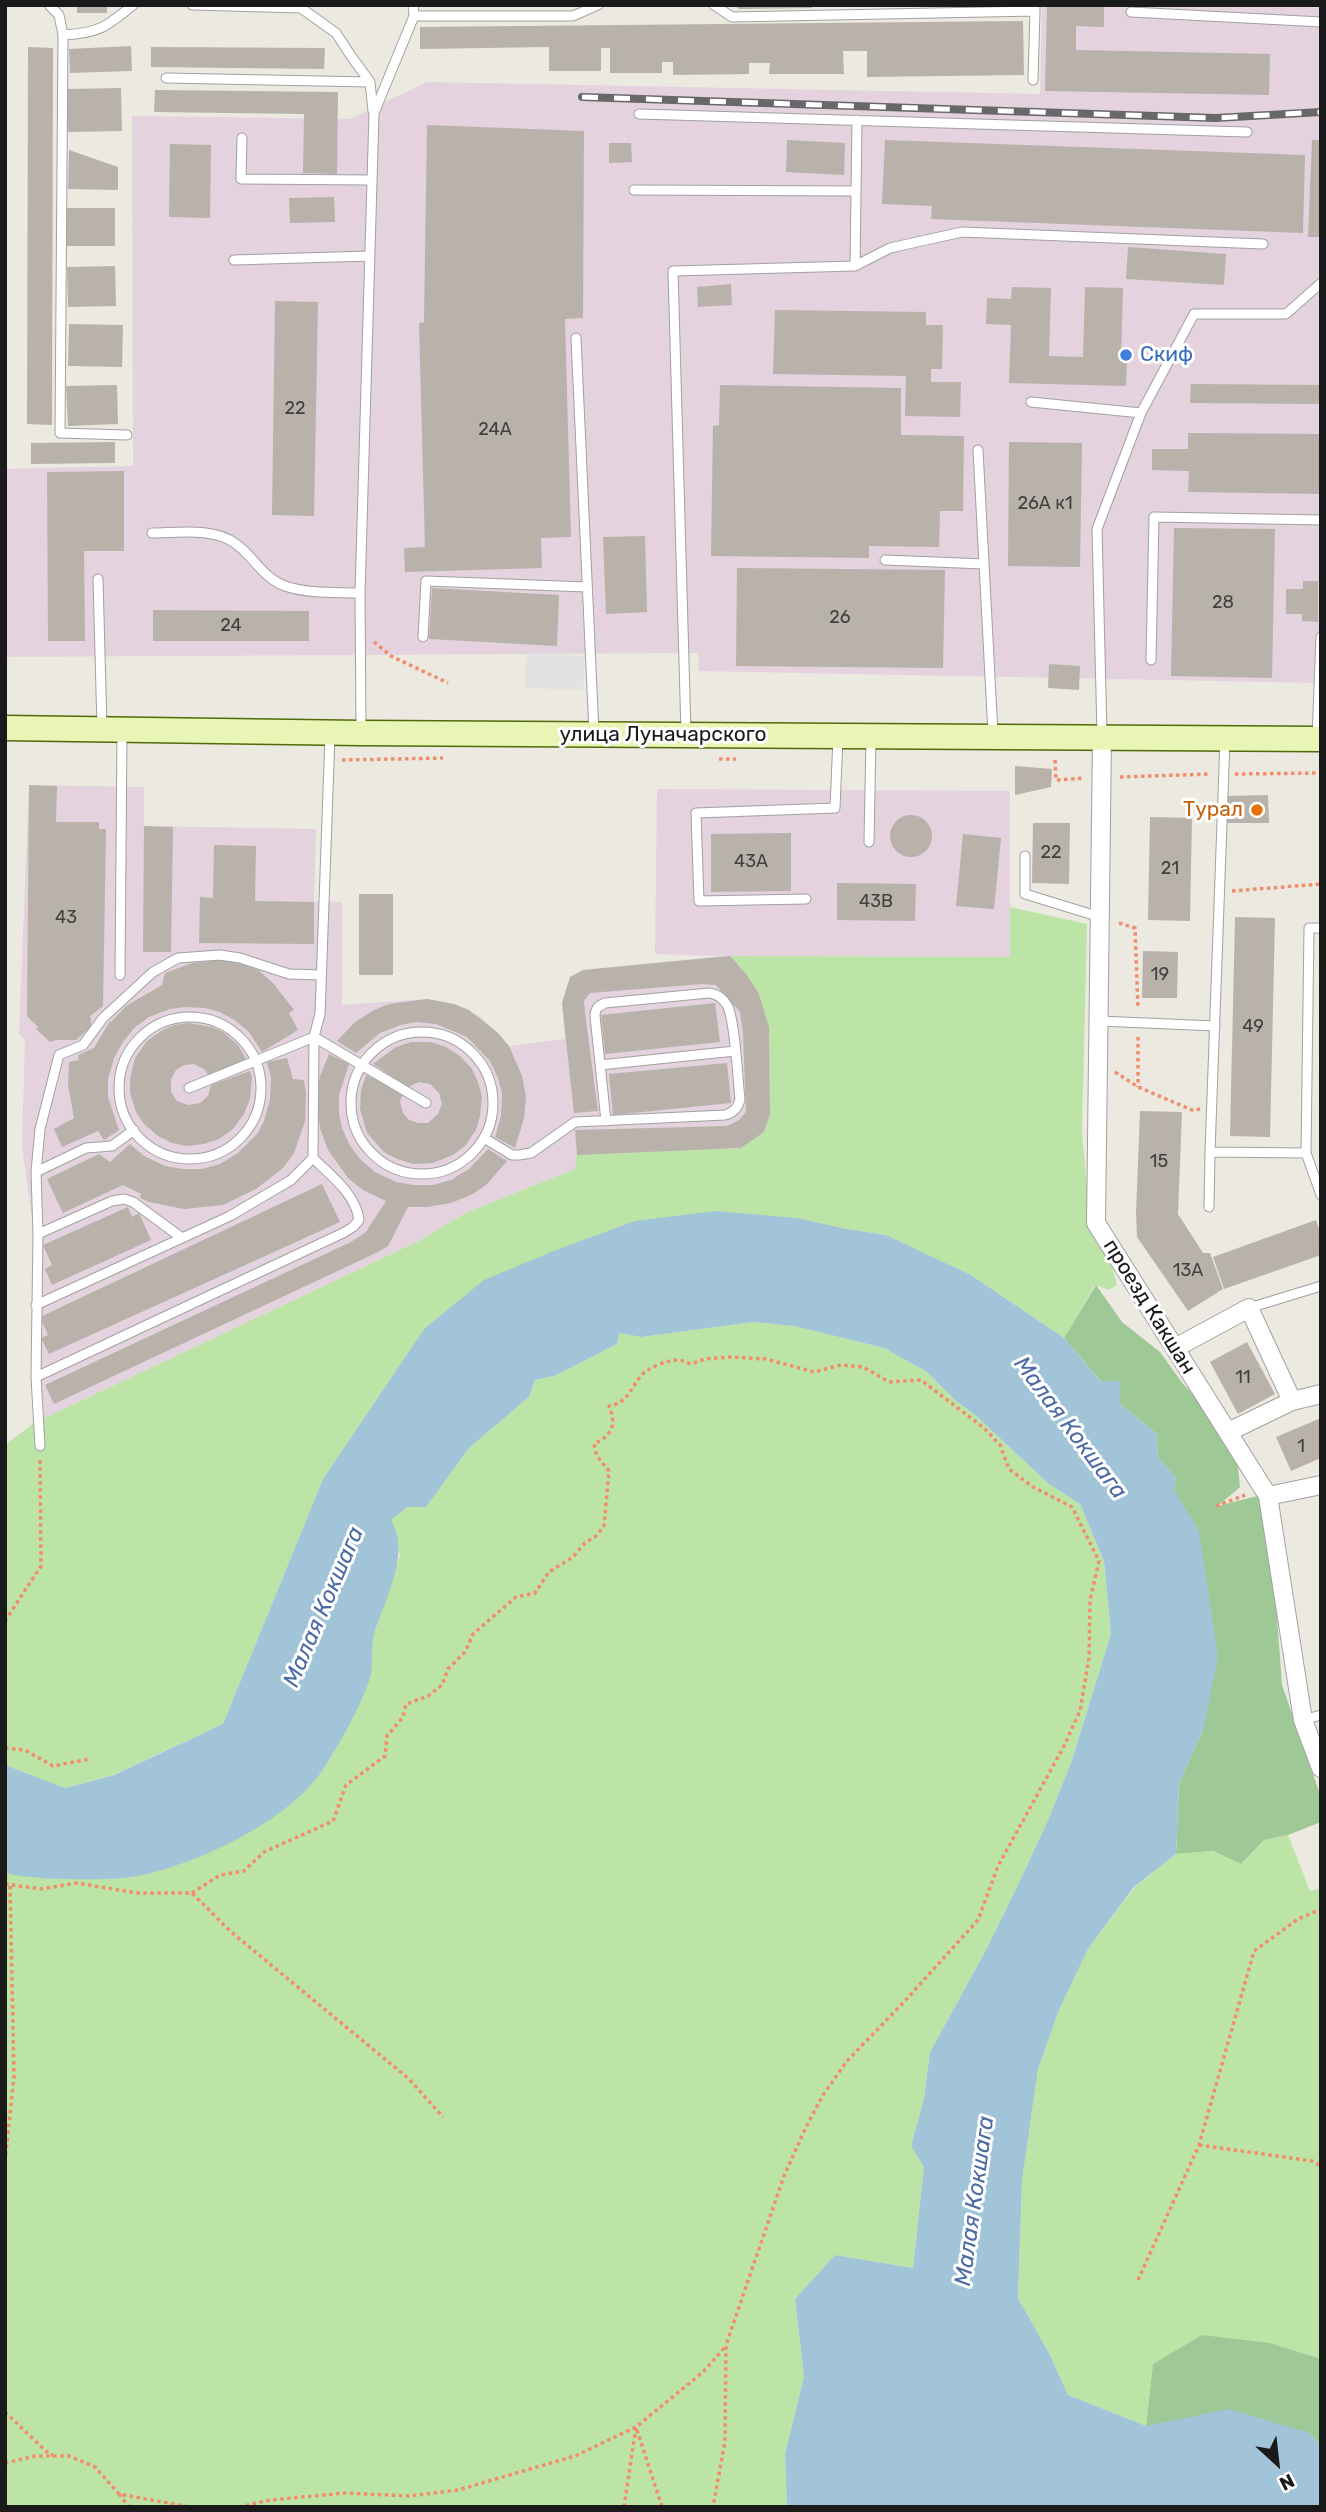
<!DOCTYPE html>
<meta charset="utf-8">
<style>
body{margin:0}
#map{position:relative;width:1326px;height:2512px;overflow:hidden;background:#ece9e0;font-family:Rubik,sans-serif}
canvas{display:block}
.frame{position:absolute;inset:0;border:7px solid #1a1a1a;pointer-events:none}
.north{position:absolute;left:1242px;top:2428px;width:70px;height:70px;-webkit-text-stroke:5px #fff;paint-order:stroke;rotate:153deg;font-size:19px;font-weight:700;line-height:28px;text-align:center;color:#1a1a1a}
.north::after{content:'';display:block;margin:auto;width:24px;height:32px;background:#1a1a1a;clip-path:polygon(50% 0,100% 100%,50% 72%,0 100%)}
</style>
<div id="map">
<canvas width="1326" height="2512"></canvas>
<div class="frame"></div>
<div class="north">N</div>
</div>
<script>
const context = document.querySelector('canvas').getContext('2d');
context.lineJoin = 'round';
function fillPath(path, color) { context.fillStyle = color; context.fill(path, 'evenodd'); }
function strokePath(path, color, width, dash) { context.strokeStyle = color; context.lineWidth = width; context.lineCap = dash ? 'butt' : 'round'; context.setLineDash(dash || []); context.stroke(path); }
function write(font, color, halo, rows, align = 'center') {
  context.font = font + ' Rubik,sans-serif'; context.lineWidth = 6; context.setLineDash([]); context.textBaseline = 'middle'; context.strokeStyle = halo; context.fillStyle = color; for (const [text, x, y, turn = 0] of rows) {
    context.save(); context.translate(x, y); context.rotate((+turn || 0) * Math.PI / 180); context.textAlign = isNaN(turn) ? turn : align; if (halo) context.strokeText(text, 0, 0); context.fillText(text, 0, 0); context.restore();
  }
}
const industrial = new Path2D(`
 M 1042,5 L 1321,5 L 1321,683 L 699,671 L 698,653 L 5,657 L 5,469 L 133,466 L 132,116 L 350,119 L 427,82 L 1040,94 Z
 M 29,785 L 144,787 L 144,826 L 316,829 L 314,901 L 342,902 L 342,1005 L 427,999 L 454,1004 L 481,1017 L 509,1046 L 565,1039 L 562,1003 L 570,977 L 583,970 L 721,956 L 655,954 L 657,789 L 1010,791 L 1010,957 L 731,956 L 747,975 L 759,994 L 769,1027 L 770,1115 L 764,1132 L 751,1143 L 575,1169 L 465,1213 L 421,1240 L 34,1423 L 33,1225 L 22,1146 L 25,1040 L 19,1034 Z`);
const grass = new Path2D(`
 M 1010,907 L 1087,924 L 1082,1132 L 1091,1234 L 1110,1260 L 1117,1285 L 1109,1290 L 1095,1285 L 1064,1338 L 971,1275 L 886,1235 L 841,1228 L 424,1329 L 323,1479 L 223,1724 L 113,1775 L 64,1788 L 5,1765 L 5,1445 L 34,1423 L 421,1240 L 465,1213 L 575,1169 L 577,1155 L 741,1148 L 764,1132 L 770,1116 L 769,1028 L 759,994 L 747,975 L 730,956 L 1010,957 Z
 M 753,1322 L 794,1326 L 884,1348 L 927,1372 L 956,1401 L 975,1415 L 1050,1485 L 1080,1504 L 1104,1561 L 1111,1634 L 1072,1760 L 1049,1818 L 1017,1887 L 986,1950 L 930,2052 L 924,2098 L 911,2145 L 924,2167 L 913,2268 L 835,2255 L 795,2299 L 804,2376 L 785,2454 L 787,2507 L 5,2507 L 5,1873 L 73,1879 L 132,1877 L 178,1865 L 231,1841 L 267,1820 L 322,1770 L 351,1718 L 370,1676 L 371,1643 L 400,1555 L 390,1520 L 407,1507 L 426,1507 L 469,1448 L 529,1397 L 535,1380 L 554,1376 L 617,1344 L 619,1333 L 641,1337 Z
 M 1288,1835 L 1310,1891 L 1321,1888 L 1321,2359 L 1270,2343 L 1153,2364 L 1146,2426 L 1068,2395 L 1050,2355 L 1018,2298 L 1022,2181 L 1038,2069 L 1059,2010 L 1088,1949 L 1135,1887 L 1176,1854 L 1213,1851 L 1241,1864 L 1264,1840 Z`);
const forest = new Path2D(`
 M 1096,1285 L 1122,1322 L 1160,1352 L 1183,1384 L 1206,1407 L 1220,1436 L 1237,1458 L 1240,1487 L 1218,1506 L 1261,1495 L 1276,1604 L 1282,1685 L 1321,1797 L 1321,1822 L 1288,1835 L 1264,1840 L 1241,1864 L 1213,1851 L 1176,1854 L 1179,1783 L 1203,1730 L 1174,1490 L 1176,1478 L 1158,1458 L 1156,1433 L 1119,1403 L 1064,1338 Z
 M 1202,2335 L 1270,2343 L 1321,2359 L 1321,2445 L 1309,2433 L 1146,2426 L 1153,2364 Z`);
const parking = new Path2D(`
 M 526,654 L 585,656 L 583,690 L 525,688 Z`);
const water = new Path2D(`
 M 715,1211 L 797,1218 L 841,1228 L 886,1235 L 971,1275 L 1064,1338 L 1100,1381 L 1121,1381 L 1119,1403 L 1156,1433 L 1158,1458 L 1176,1478 L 1174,1490 L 1199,1531 L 1218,1657 L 1203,1730 L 1179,1783 L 1176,1854 L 1134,1887 L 1088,1949 L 1059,2010 L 1038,2069 L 1022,2181 L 1018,2298 L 1050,2355 L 1068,2395 L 1146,2426 L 1229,2409 L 1309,2433 L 1321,2445 L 1321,2507 L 787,2507 L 785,2454 L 804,2376 L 795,2299 L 835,2255 L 913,2268 L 924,2167 L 911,2146 L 924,2098 L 930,2052 L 986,1950 L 1017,1887 L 1049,1818 L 1072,1760 L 1111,1634 L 1104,1561 L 1080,1504 L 1050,1485 L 975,1415 L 956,1401 L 927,1372 L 884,1348 L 794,1326 L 753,1322 L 641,1337 L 619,1333 L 617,1344 L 554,1376 L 535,1380 L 529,1397 L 469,1448 L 426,1507 L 407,1507 L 391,1520 C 411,1552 386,1597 375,1631 C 370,1646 374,1663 370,1678 C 361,1706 340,1743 324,1768 C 289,1822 194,1866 133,1877 C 104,1881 33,1880 5,1873 L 5,1765 L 65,1788 L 114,1775 L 223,1724 L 323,1479 L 424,1329 L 484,1280 L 556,1250 L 635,1221 Z`);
const building = new Path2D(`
 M 77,5 L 107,5 L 107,13 L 77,13 Z
 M 734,5 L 812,5 L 812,8 L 739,9 Z
 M 1047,5 L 1104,5 L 1104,27 L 1076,26 L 1076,50 L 1270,54 L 1269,95 L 1045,91 Z
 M 1023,21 L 1024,75 L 867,77 L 867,51 L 843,51 L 844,74 L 769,74 L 770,63 L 749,63 L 749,74 L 673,75 L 673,62 L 662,62 L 662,73 L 610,73 L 610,48 L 601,48 L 601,71 L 549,71 L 549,47 L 420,49 L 420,27 Z
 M 131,46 L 132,71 L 70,73 L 69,49 Z
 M 28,47 L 53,48 L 52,425 L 27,424 Z
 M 151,47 L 325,48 L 324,69 L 151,67 Z
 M 121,88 L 122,131 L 68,132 L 67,89 Z
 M 155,90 L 338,92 L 337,174 L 303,173 L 304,114 L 154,112 Z
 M 427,125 L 584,131 L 583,318 L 565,319 L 571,537 L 541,538 L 542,568 L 405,572 L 404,548 L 425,547 L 419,323 L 424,322 Z
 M 787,140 L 845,143 L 844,175 L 786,172 Z
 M 885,140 L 1305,155 L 1303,233 L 931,219 L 932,206 L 882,204 Z
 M 1312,140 L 1321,140 L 1321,237 L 1308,237 Z
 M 609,143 L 631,143 L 632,162 L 609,163 Z
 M 170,144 L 211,145 L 210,218 L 169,217 Z
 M 69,150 L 118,167 L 118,190 L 68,189 Z
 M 334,197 L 335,222 L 290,223 L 289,198 Z
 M 65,208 L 115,208 L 115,246 L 65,246 Z
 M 1128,247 L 1226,254 L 1224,285 L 1126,279 Z
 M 115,266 L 116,306 L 68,307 L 67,267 Z
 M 731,284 L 732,305 L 698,307 L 697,287 Z
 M 1012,287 L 1051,288 L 1049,356 L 1083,357 L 1085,287 L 1123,288 L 1121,359 L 1127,359 L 1126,386 L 1009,383 L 1011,325 L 986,324 L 987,298 L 1011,299 Z
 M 275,301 L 318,302 L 314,516 L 272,515 Z
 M 775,310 L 926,312 L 926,325 L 943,325 L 942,369 L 931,369 L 931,382 L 961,382 L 960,417 L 905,416 L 906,376 L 773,374 Z
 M 69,324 L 123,325 L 122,367 L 68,366 Z
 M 1191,384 L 1321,385 L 1321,404 L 1190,403 Z
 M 117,385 L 118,424 L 68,426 L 66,386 Z
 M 720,385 L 901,388 L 901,435 L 964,436 L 963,511 L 940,511 L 939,547 L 869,546 L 869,558 L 711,556 L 713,426 L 719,425 Z
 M 1188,433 L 1321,434 L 1321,494 L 1188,492 L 1189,471 L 1152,470 L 1152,449 L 1188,449 Z
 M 115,442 L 115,463 L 31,464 L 31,443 Z
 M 1009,442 L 1082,443 L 1080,567 L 1008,566 Z
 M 124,471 L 124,551 L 84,551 L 85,641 L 48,641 L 47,472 Z
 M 1174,528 L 1275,529 L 1272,678 L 1171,676 Z
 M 645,536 L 647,612 L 606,614 L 603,537 Z
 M 737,568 L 945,570 L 943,668 L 736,666 Z
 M 1303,581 L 1318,581 L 1318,622 L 1302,621 L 1302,614 L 1286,614 L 1286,589 L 1303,589 Z
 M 432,588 L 559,595 L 557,646 L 429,639 Z
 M 153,610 L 309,611 L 309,641 L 153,641 Z
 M 1049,664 L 1080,666 L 1079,690 L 1048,688 Z
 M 1015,766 L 1052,769 L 1051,787 L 1015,795 Z
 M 29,785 L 57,786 L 56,822 L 99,822 L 99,829 L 106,829 L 103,1006 L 89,1017 L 91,1017 L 91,1027 L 76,1040 L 56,1040 L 50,1042 L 36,1029 L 38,1027 L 27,1016 Z
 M 1268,795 L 1269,823 L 1227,823 L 1227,796 Z
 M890 836a21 21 0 1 1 42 0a21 21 0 1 1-42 0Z
 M 1150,817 L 1192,818 L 1190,921 L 1148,920 Z
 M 1033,823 L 1070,823 L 1069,884 L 1032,883 Z
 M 144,826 L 173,827 L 171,952 L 143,952 Z
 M 791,833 L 791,891 L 711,892 L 711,834 Z
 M 963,834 L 1001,838 L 994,909 L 956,906 Z
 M 214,845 L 256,846 L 255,901 L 314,902 L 314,944 L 199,943 L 200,897 L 213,898 Z
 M 837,883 L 916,884 L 915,921 L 837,920 Z
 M 359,894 L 393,894 L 393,975 L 359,975 Z
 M 1235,917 L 1275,918 L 1270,1137 L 1230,1136 Z
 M 1143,951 L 1178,952 L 1177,998 L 1142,998 Z
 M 730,956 L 747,975 L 759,994 L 769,1027 L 770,1115 L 764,1132 L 741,1148 L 577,1155 L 575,1130 L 727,1126 L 739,1120 L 746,1112 L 743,1034 L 740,1012 L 716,985 L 702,984 L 590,993 L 584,1001 L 585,1013 L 598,1111 L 574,1113 L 562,1003 L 570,977 L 583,970 Z
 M 221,960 L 238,963 L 258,970 L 273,983 L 294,1010 L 289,1013 L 298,1030 L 262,1052 L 249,1032 L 236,1021 L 220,1012 L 205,1008 L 185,1007 L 170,1009 L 149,1017 L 134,1028 L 123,1042 L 114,1058 L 108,1079 L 108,1097 L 119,1130 L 104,1140 L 98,1131 L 62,1147 L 54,1129 L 74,1118 L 68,1085 L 69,1062 L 79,1060 L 78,1055 L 94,1048 L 110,1021 L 111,1022 L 126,1006 L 162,985 L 165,973 L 192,963 Z
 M 427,999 L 454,1004 L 469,1010 L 498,1033 L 509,1046 L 522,1076 L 526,1097 L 524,1118 L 515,1148 L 495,1137 L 501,1116 L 502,1093 L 498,1078 L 490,1061 L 467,1037 L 436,1024 L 416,1022 L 401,1025 L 380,1033 L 356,1053 L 337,1041 L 354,1023 L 372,1011 L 389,1004 Z
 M 715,1003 L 720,1042 L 605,1054 L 601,1015 Z
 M 189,1023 L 212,1027 L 223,1032 L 238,1045 L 246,1059 L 209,1076 L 204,1069 L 194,1064 L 184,1065 L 176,1070 L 171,1079 L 171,1092 L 177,1101 L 188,1105 L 200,1103 L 208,1096 L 211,1085 L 250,1071 L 252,1077 L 250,1099 L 244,1114 L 233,1129 L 219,1139 L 204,1144 L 187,1146 L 172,1143 L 158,1136 L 144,1124 L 136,1112 L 130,1093 L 130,1079 L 135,1058 L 147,1041 L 161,1031 L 174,1025 Z
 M 411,1042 L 431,1042 L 446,1047 L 460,1056 L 472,1069 L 478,1082 L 482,1097 L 480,1116 L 476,1130 L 465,1146 L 453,1155 L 433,1163 L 413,1164 L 397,1159 L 384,1152 L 367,1133 L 360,1109 L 361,1090 L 366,1075 L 403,1093 L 400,1102 L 403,1113 L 409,1120 L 418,1123 L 428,1123 L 438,1114 L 442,1104 L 439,1093 L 430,1084 L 419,1082 L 408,1087 L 373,1064 L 396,1047 Z
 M 329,1054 L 349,1064 L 339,1095 L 339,1113 L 342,1128 L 350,1146 L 361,1160 L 375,1172 L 396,1182 L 414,1185 L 433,1185 L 451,1180 L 469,1169 L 488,1149 L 507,1161 L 487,1184 L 473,1194 L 451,1203 L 427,1207 L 408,1207 L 388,1246 L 378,1252 L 54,1404 L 45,1385 L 351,1242 L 366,1232 L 386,1201 L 363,1190 L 348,1178 L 328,1150 L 320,1128 L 317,1097 L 320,1076 Z
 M 287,1058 L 293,1079 L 304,1080 L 306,1094 L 305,1121 L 294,1153 L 283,1168 L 256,1189 L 223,1205 L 184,1209 L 149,1202 L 140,1198 L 141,1194 L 123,1185 L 63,1213 L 47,1179 L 99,1154 L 110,1162 L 130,1144 L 144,1156 L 165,1166 L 183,1169 L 202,1169 L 220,1164 L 238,1153 L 258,1133 L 264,1121 L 270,1100 L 271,1077 L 267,1062 Z
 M 727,1063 L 731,1103 L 613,1115 L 609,1074 Z
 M 1140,1111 L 1182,1112 L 1178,1214 L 1203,1253 L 1210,1253 L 1223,1289 L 1188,1311 L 1137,1237 L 1136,1213 Z
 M 322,1184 L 340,1222 L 49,1354 L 41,1338 L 48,1335 L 40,1317 Z
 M 128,1207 L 132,1217 L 139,1213 L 151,1240 L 52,1285 L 45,1269 L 52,1265 L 43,1245 Z
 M 1316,1220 L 1321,1235 L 1321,1255 L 1224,1289 L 1213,1257 Z
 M 1247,1342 L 1275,1394 L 1238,1414 L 1210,1362 Z
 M 1321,1418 L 1321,1458 L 1291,1471 L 1276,1437 Z`);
const path = new Path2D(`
 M 374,642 L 391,656 L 448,683
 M 719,759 L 736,759
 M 342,760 L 443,758
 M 1055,760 L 1056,780 L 1084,778
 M 1235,774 L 1321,773
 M 1120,777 L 1210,774
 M 1232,891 L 1321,884
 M 1119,923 L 1135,928 L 1138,1008
 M 1138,1037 L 1138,1087
 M 1115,1072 L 1138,1087 L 1192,1110 L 1200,1109
 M 1216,1506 L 1245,1495
 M 5,1621 L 41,1566 L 40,1459
 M 5,1748 L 25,1750 L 53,1766 L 90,1759
 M 5,1884 L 41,1889 L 77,1883 L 137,1893 L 192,1893 L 230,1931 L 409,2079 L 443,2117
 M 192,1893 L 220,1875 L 244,1871 L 264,1852 L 333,1821 L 346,1785 L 385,1756 L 387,1736 L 403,1717 L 406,1704 L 428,1696 L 442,1685 L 448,1669 L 465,1652 L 473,1634 L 516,1597 L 535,1593 L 549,1572 L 573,1557 L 585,1543 L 596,1536 L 604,1526 L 609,1471 L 597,1456 L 594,1444 C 612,1435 617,1425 609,1406 C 627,1403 630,1390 640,1377 C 646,1368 669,1359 680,1360 C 684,1361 687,1363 691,1364 L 705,1359 L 730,1357 L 766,1359 L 814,1372 L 841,1365 L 863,1367 L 889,1382 L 921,1380 L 984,1428 L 1000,1445 L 1009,1469 L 1033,1487 L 1072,1507 L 1099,1561 L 1090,1600 L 1089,1658 L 1080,1711 L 1064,1746 L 998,1866 L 978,1920 L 903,2003 L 847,2061 L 823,2095 L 806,2127 L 784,2176 L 726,2345 L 725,2441 L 713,2507
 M 1199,2145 L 1312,2161 L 1321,2166
 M 5,2162 L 14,2076 L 10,1885
 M 1138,2280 L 1199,2145 L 1254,1951 L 1298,1919 L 1321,1909
 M 5,2412 L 50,2455 L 53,2455
 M 5,2463 L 35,2456 L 69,2456 L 95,2467 L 119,2494 L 190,2507
 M 119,2494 L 129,2507
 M 239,2507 L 270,2500 L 345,2493 L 409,2496 L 458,2490 L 575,2456 L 636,2427 L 662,2507
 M 624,2507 L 636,2427 L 703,2372 L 725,2347`);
const lane = new Path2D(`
 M 49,5 L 59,15 L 63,35
 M 192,5 L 301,8 L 336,33 L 351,56 L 370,82 L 373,111
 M 714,5 L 732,17 L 1035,11 L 1035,5
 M 1131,12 L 1321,22
 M 414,16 L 573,16 L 598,5
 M 166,78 L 370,82
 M 1033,80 L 1035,11
 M 639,114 L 1247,132
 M 242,138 L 241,179 L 372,180
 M 634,190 L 856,191
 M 234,260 L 369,256
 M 855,266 L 857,120
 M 576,338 L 594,733
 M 1031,402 L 1141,413
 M 127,435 L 60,433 L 63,35 C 99,33 106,27 133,5
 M 978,450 L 993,734
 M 152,533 C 177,533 214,527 236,544 C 254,557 263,578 285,586 C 308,594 336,592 360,593
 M 885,560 L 984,564
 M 98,579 L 102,728
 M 423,637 L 426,581 L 587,587
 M 1151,660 L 1154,517 L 1321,520
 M 361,730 L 360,593 L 374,113 L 414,16 L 413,5
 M 686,733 L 673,271 L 855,266 L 890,248 L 962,232 L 1263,244
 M 1102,735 L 1097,529 L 1141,413 L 1194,314 L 1286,314 L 1321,283
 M 1317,738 L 1321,637
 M 1225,740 L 1210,1152 L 1306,1153
 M 869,842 L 871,737
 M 1025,856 L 1025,894 L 1100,917
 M 806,899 L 699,901 L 696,813 L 835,808 L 838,737
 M 1321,928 L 1309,928 L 1306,1153 L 1321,1195
 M 120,975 L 122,731
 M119 1088a71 71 0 1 1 142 0a71 71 0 1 1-142 0Z
 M 1099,1021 L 1215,1026
 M351 1103a71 71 0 1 1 142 0a71 71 0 1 1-142 0Z
 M 314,1037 L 426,1103
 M 600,1065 L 735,1051
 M 189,1088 L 314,1037
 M 484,1138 L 512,1155 L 519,1155 L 531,1153 L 575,1122 L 725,1115 C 734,1112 737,1109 740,1100 C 738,1082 735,1018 727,1005 C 723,998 717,994 709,993 L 605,1003 C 598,1006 595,1009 595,1016 L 606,1121
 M 36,1172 L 86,1148 L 112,1146 L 134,1130
 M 1209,1207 L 1210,1152
 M 38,1234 L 112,1201 L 124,1199 L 133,1202 L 182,1238
 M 36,1305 L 230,1216 L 291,1180 L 313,1158
 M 1249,1308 L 1321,1286
 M 36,1377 L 343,1233 L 353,1227 L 359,1220 C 356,1194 330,1175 313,1158 L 314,1037 L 320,1014 L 330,735
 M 40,1446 L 36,1377 L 38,1234 L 36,1172 L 40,1129 L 59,1055 L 83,1045 L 103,1018 L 153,972 L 178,958 L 220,955 L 240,958 L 289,974 L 321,975
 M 1303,1720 L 1321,1715`);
const street = new Path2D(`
 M 1102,737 L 1096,1223 L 1268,1496 L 1303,1720 L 1321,1768
 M 1175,1348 L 1249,1308 L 1292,1401
 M 1228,1432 L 1292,1401 L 1321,1394
 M 1268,1496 L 1321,1485`);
const secondary = new Path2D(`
 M 5,728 L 361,733 L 1321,739`);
const rail = new Path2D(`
 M 582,97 L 1216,118 L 1321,112`);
const markers = [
 [1126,355,7,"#3f7fe0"],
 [1257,810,7,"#e8710a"]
];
const numberNames = [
 ["22",295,409],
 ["24А",495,430],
 ["26А к1",1045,504],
 ["28",1223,603],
 ["26",840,618],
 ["24",231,626],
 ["22",1051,853],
 ["43А",751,862],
 ["21",1170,869],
 ["43В",876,902],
 ["43",66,918],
 ["19",1160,975],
 ["49",1253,1027],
 ["15",1159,1162],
 ["13А",1188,1271],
 ["11",1243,1378],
 ["1",1301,1447]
];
const shopNames = [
 ["Скиф",1140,355]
];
const streetNames = [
 ["улица Луначарского",663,735],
 ["проезд Какшан",1149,1307,58]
];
const foodNames = [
 ["Турал",1243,810]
];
const waterNames = [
 ["Малая Кокшага",1070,1428,53],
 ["Малая Кокшага",324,1607,-67],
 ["Малая Кокшага",975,2201,-82]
];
fillPath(industrial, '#e4d2de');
fillPath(grass, '#bde4a7');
fillPath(forest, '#9ec997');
fillPath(parking, '#e2e2e2');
fillPath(water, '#a2c4d8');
fillPath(building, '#b8b2aa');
strokePath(lane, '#a1a1a1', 11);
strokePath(street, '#a1a1a1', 20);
strokePath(secondary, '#51690a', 27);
strokePath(path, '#f28c6b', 3.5, [3.5, 3.5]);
strokePath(lane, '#fff', 9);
strokePath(street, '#fff', 18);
strokePath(secondary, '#e9f5b5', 24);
strokePath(rail, '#686868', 8);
strokePath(rail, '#fff', 5, [16]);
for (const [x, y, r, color] of markers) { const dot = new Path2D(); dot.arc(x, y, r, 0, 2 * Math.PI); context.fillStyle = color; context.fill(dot); strokePath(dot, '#fff', 2.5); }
write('18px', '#42403e', null, numberNames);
write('21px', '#366cbe', '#fff', shopNames, 'left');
write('21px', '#1a1a1a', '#fff', streetNames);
write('21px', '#c56008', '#fff', foodNames, 'right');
write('italic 23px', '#4d6ca4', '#fff', waterNames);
</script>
